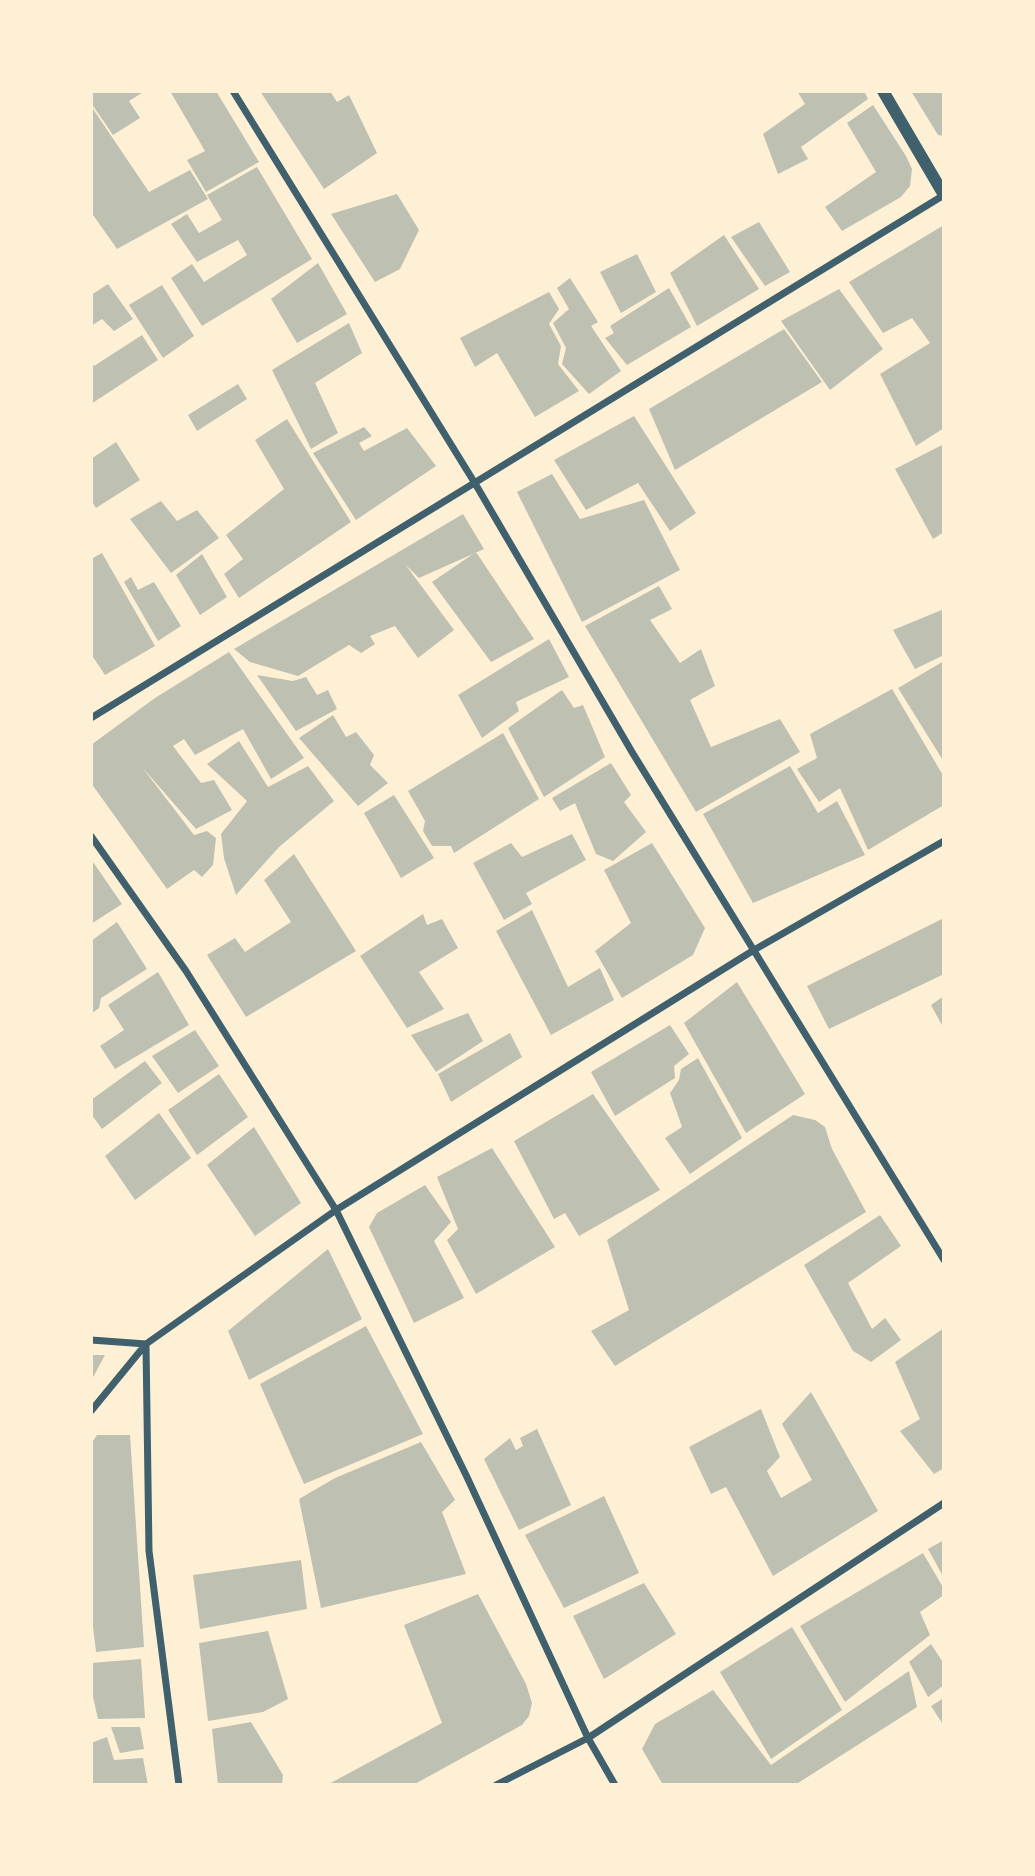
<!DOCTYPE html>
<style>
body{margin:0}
#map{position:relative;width:1035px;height:1876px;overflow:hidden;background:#fdf0d5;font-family:Ubuntu,sans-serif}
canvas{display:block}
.frame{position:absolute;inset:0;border:93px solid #fdf0d5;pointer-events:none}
</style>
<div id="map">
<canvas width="1035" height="1876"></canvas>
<div class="frame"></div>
</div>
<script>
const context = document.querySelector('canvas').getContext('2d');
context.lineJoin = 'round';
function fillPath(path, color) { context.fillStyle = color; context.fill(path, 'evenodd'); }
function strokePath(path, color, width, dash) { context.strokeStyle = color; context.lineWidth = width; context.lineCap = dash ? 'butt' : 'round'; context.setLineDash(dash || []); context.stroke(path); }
const building = new Path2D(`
 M 91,91 L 145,91 L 129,101 L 140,118 L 113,135 L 91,103 Z
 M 170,91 L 216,91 L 259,162 L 206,192 L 187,160 L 205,151 Z
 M 260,91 L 330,91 L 337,102 L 349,95 L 377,153 L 324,189 Z
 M 797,91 L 864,91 L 868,99 L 801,147 L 808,159 L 778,174 L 763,134 L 805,104 Z
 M 911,91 L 944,91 L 944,136 L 938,135 Z
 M 873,105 L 906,156 L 912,169 L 910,186 L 901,197 L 842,231 L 825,207 L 876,172 L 847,123 Z
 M 91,106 L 149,192 L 190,170 L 208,199 L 117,249 L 91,212 Z
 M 257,167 L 312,259 L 202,326 L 171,278 L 192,264 L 204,282 L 247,255 L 238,240 L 197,262 L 171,224 L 187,214 L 199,233 L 222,220 L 207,195 Z
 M 397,194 L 419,230 L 400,269 L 375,282 L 331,214 Z
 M 759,222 L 790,272 L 765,286 L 731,237 Z
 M 944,225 L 944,428 L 916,446 L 880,374 L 930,343 L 912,318 L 883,333 L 849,282 Z
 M 724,235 L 759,289 L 697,326 L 670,273 Z
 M 637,254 L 656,292 L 621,313 L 600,272 Z
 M 318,263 L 347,314 L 297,343 L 271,299 Z
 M 570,278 L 598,322 L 591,326 L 621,371 L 589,394 L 562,364 L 566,348 L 553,323 L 569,309 L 557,288 Z
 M 108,284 L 133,319 L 114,331 L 102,319 L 91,326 L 91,295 Z
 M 162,285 L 194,336 L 163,358 L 129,305 Z
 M 669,288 L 691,327 L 627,365 L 605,338 L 614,333 L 610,326 Z
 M 839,289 L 883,349 L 830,390 L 781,321 Z
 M 549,292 L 559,309 L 549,324 L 561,346 L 558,364 L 579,391 L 535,417 L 497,353 L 475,367 L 460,338 Z
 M 349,323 L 362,353 L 315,383 L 338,433 L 311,449 L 272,370 Z
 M 784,329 L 822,382 L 675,470 L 649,409 Z
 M 142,335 L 158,360 L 91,404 L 91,362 L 94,366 Z
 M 238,384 L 247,399 L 197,431 L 188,415 Z
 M 634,416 L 696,513 L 670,531 L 638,483 L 586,510 L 554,460 Z
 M 287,419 L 351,522 L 239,598 L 224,574 L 243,559 L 226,535 L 284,489 L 255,440 Z
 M 364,427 L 372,436 L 359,443 L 364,451 L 407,428 L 436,466 L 356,520 L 313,453 Z
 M 116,442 L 140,480 L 96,508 L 91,500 L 91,459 Z
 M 944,444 L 944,532 L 933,539 L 895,469 Z
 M 552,474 L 580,519 L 644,500 L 680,570 L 582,622 L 517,492 Z
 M 161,501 L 177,521 L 197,510 L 219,538 L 171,573 L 130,519 Z
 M 463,514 L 484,549 L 419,578 L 405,564 L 454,630 L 418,658 L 395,626 L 370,636 L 375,644 L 361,653 L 349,645 L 298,676 L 250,662 L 234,649 Z
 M 476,552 L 534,639 L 491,662 L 432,582 Z
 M 102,553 L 155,646 L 105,675 L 91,654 L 91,559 Z
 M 202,554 L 227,597 L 200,615 L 176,575 Z
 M 131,577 L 138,590 L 154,582 L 181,626 L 158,641 L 124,582 Z
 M 659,586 L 672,609 L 650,620 L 680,663 L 701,649 L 715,686 L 690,700 L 711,747 L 780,719 L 800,752 L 696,812 L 585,626 Z
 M 944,609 L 944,655 L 915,669 L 893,630 Z
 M 549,639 L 569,677 L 516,702 L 519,711 L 482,738 L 458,695 Z
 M 229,652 L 304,758 L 271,779 L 243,729 L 195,755 L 184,739 L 173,746 L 201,783 L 214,780 L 232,810 L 196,829 L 142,767 L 194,835 L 207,831 L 216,838 L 213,865 L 202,877 L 194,870 L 167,889 L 91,783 L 91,745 L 155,698 Z
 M 944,661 L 944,762 L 898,688 Z
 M 257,675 L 293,681 L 306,677 L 317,695 L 328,690 L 337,709 L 296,731 Z
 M 892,689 L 944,777 L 944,805 L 868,850 L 840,788 L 819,802 L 797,769 L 817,758 L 810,734 Z
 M 562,690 L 574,708 L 583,705 L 605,757 L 544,797 L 508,728 Z
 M 333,715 L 346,737 L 356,732 L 374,755 L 370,765 L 388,783 L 358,806 L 299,738 Z
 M 503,733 L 539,799 L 454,853 L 451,846 L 432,846 L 423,831 L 425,821 L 408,791 Z
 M 239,741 L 268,787 L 308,766 L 334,801 L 279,847 L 236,895 L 224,858 L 221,834 L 247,801 L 207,764 Z
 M 611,763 L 631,795 L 624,802 L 646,832 L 613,861 L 596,854 L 575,803 L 560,811 L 552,798 Z
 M 790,766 L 818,813 L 837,801 L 865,855 L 753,903 L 703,814 Z
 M 394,795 L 434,858 L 401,878 L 364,813 Z
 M 572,834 L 586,860 L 526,893 L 532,904 L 504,920 L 473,863 L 511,843 L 522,857 Z
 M 652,843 L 705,928 L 693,955 L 622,998 L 595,951 L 631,923 L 604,870 Z
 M 294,854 L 356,951 L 246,1017 L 207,955 L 235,938 L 245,952 L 291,922 L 264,880 Z
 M 93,862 L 122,904 L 91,924 L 91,864 Z
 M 532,910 L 568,987 L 600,968 L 614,1000 L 551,1035 L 496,931 Z
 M 423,914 L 427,925 L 442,919 L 458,948 L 419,972 L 444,1009 L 407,1028 L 360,956 Z
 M 944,918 L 944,974 L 829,1029 L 807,986 Z
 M 117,922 L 147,969 L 101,998 L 99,1008 L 91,1014 L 91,941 Z
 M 158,972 L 189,1025 L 115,1069 L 100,1046 L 124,1030 L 108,1005 Z
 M 737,982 L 805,1094 L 746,1133 L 684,1023 Z
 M 944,996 L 944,1029 L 931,1005 Z
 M 468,1013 L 483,1041 L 436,1072 L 411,1035 Z
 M 670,1025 L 689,1054 L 674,1066 L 675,1078 L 615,1116 L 591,1072 Z
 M 195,1030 L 219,1066 L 178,1093 L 152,1056 Z
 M 510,1033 L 522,1057 L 451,1102 L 438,1074 Z
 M 698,1058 L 742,1138 L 690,1174 L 665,1138 L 682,1127 L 670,1093 L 679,1080 L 681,1069 Z
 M 145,1061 L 162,1083 L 102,1129 L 91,1114 L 91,1100 Z
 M 219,1074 L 248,1117 L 197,1155 L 168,1110 Z
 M 593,1094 L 660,1190 L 579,1236 L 565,1213 L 554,1219 L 514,1141 Z
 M 159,1113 L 191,1158 L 135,1200 L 105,1156 Z
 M 793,1115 L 815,1120 L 825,1127 L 832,1149 L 866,1212 L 615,1366 L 591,1331 L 629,1310 L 607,1240 Z
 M 254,1127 L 301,1203 L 255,1236 L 207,1165 Z
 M 492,1148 L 555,1247 L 476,1294 L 447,1240 L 458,1229 L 437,1177 Z
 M 425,1185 L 451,1222 L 434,1241 L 464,1298 L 414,1323 L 369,1227 L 377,1213 Z
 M 880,1215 L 901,1246 L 848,1283 L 872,1329 L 885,1318 L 901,1340 L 871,1362 L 853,1351 L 804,1265 Z
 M 328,1249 L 362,1319 L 249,1380 L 228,1331 Z
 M 366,1326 L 423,1434 L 304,1484 L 260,1384 Z
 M 944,1328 L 944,1468 L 934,1474 L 900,1431 L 920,1419 L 895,1362 Z
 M 91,1355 L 105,1355 L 91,1381 Z
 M 811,1392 L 878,1511 L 773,1576 L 726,1487 L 711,1494 L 689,1447 L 761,1409 L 780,1457 L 767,1471 L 781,1498 L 812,1480 L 782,1424 Z
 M 537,1429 L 571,1505 L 519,1530 L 484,1459 L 510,1438 L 516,1450 L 523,1446 L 520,1438 Z
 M 97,1435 L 130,1435 L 144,1647 L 96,1652 L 91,1609 L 91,1444 Z
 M 421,1442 L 455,1500 L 442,1512 L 466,1574 L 321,1608 L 299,1499 L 335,1478 Z
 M 604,1496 L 639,1573 L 564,1608 L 525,1535 Z
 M 944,1540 L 944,1578 L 928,1549 Z
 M 923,1553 L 944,1589 L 944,1595 L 920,1612 L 930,1635 L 845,1702 L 800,1626 Z
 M 301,1560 L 307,1609 L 200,1629 L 193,1575 Z
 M 644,1583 L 676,1634 L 604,1679 L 573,1616 Z
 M 478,1594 L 526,1684 L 532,1703 L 529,1716 L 522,1725 L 413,1785 L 327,1785 L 442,1723 L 404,1625 Z
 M 792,1627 L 842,1710 L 771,1759 L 720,1672 Z
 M 268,1631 L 288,1699 L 263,1712 L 208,1721 L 199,1643 Z
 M 931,1644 L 944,1664 L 944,1685 L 928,1697 L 909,1662 Z
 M 141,1659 L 145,1718 L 98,1719 L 91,1688 L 91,1663 Z
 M 909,1671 L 917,1707 L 795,1785 L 663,1785 L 642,1749 L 655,1724 L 713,1690 L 771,1765 Z
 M 944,1698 L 944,1726 L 931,1706 Z
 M 251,1722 L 283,1775 L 282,1785 L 218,1785 L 212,1729 Z
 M 111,1727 L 140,1727 L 144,1749 L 120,1753 Z
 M 107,1737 L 114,1760 L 143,1758 L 148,1785 L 93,1785 L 91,1743 Z`);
const minor = new Path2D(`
 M 233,91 L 476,485 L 632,752 L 944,1260
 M 91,718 L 944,195
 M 91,836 L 186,971 L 336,1210 L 466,1475 L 588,1738 L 615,1785
 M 91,1340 L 146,1344
 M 146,1345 L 149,1551 L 179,1785
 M 91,1411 L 146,1344 L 336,1210 L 754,950 L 944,841
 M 496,1785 L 588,1738 L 944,1503`);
const tertiary = new Path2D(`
 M 883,91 L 944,195`);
fillPath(building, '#bec0b2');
strokePath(minor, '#3f606c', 7);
strokePath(tertiary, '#3f606c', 12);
</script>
